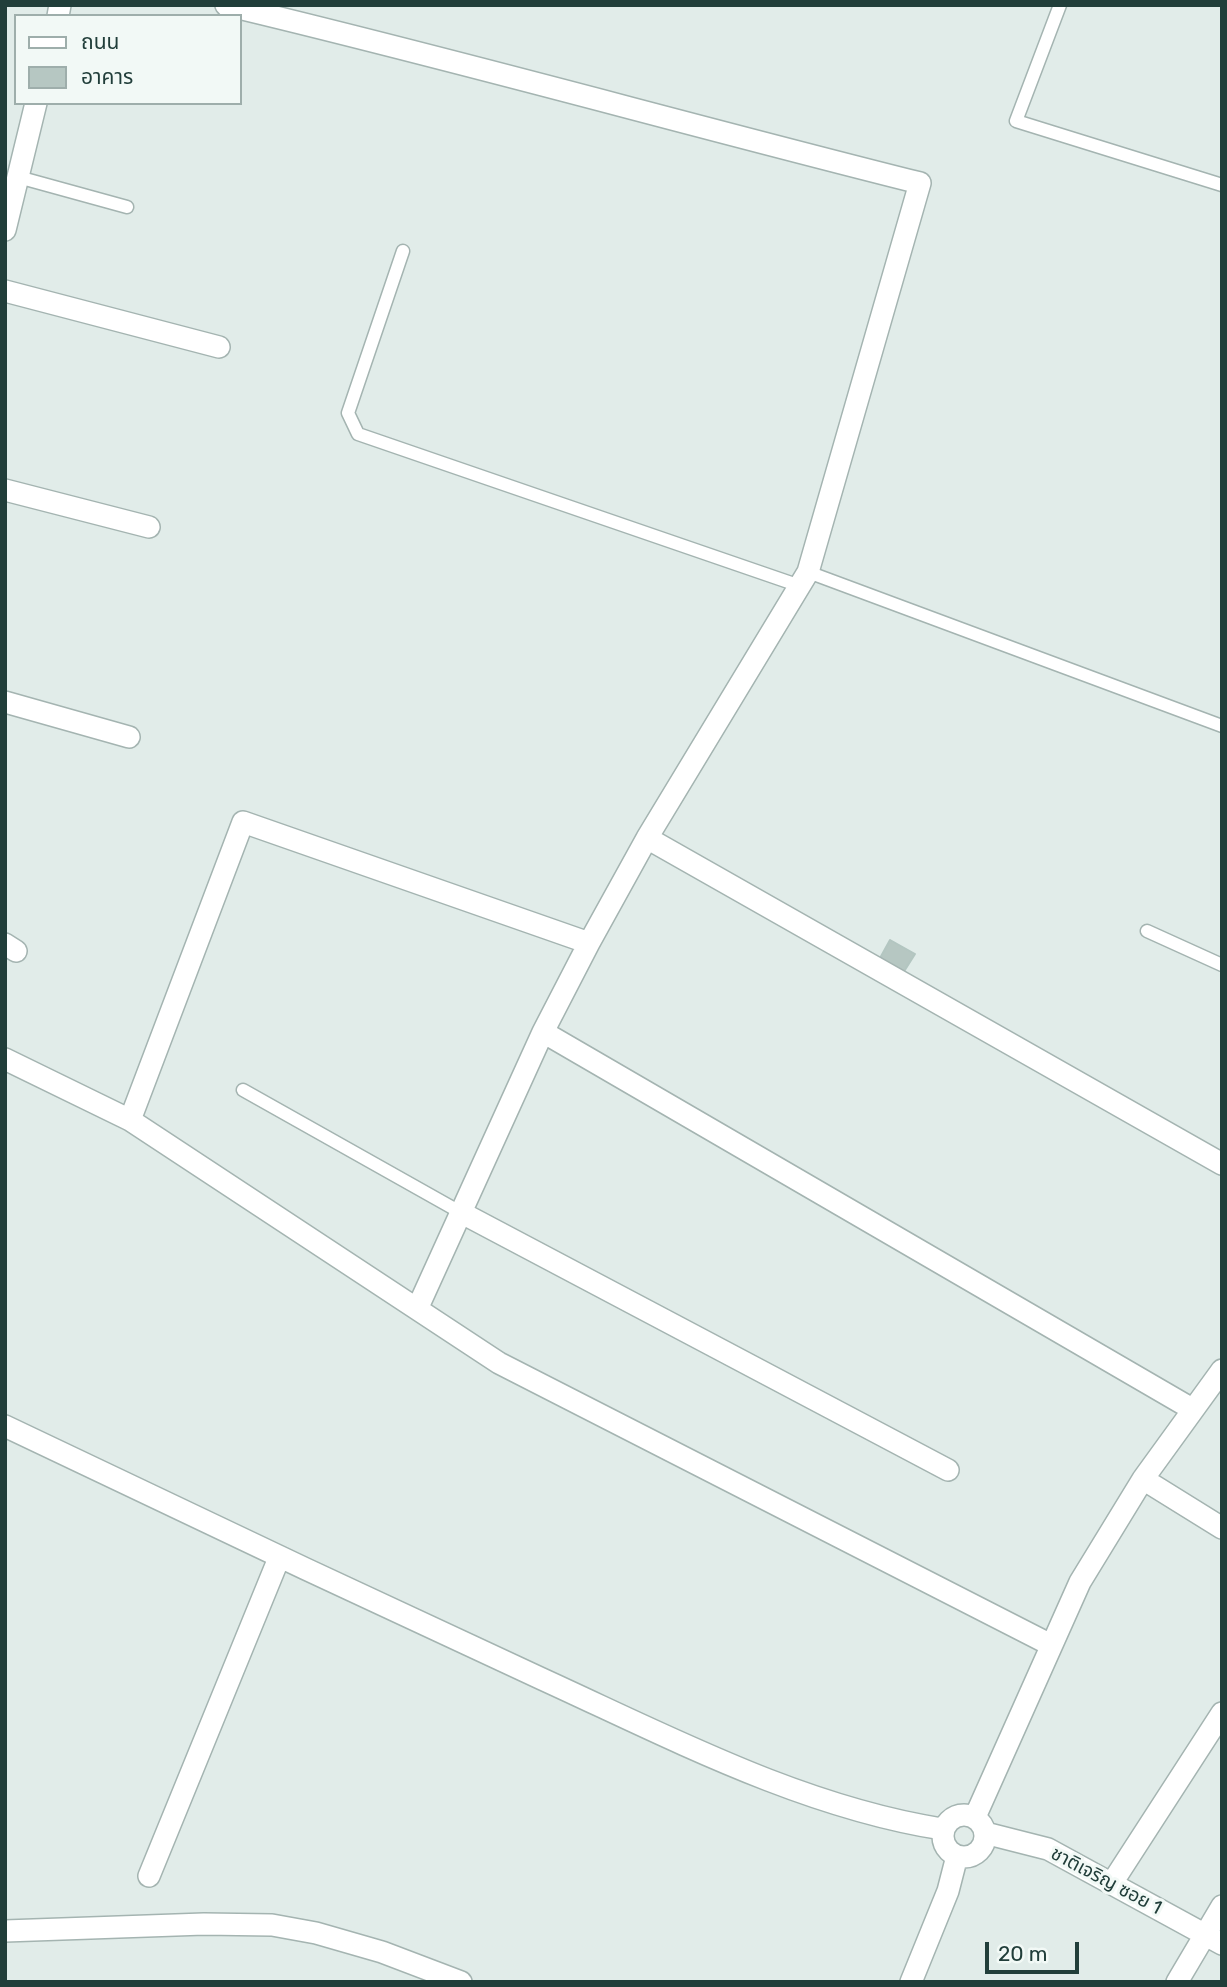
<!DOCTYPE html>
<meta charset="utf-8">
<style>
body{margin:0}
#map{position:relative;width:1227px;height:1987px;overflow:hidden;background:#e1ece9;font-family:Rubik,"Noto Sans Thai",sans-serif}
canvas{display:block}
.frame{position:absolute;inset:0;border:7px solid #213e3a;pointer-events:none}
.legend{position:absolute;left:14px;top:14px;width:228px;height:91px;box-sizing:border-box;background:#f2f9f6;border:2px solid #9eaeab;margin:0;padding:9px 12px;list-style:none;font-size:21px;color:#213e3a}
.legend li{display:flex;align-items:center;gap:14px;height:35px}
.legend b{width:35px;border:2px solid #9eaeab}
.scale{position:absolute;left:985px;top:1942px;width:94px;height:32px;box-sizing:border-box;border:4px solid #213e3a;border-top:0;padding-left:9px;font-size:21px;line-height:24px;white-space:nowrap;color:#213e3a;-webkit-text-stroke:5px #f2f9f6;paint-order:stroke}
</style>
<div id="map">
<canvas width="1227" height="1987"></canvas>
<div class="frame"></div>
<ul class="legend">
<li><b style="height:9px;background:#fff"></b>ถนน</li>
<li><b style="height:19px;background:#b6c7c2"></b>อาคาร</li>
</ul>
<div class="scale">20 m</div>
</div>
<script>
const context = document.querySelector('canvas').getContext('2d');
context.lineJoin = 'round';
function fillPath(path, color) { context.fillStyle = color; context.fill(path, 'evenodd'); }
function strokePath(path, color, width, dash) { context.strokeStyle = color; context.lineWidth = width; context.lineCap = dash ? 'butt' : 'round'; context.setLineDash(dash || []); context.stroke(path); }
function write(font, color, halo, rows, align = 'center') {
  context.font = font + ' Rubik,"Noto Sans Thai",sans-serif'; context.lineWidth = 6; context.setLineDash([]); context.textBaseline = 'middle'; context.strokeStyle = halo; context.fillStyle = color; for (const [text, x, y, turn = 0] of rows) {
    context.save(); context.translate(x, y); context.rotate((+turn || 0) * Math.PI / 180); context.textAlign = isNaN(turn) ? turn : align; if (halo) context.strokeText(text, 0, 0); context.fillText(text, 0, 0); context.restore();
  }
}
const building = new Path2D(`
 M 890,940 L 915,954 L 903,973 L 879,960 Z`);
const service = new Path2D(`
 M 1060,5 L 1016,121 L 1222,185
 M 18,177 L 127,207
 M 403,251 L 348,413 L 358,434 L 800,586
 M 808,572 L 1222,726
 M 1147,931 L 1222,965
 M 243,1090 L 460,1212`);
const minor = new Path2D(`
 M 226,5 C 458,60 688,125 920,183 L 808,572 L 647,838 L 589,943 L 543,1032 L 418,1307
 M 58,16 L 60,5
 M 5,230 L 36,103
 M 5,291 L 219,347
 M 5,490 L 149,527
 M 5,702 L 129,737
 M 647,838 L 1222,1164
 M 5,944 L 16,951
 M 543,1032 L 1192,1409
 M 5,1059 L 130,1120 L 499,1363 L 1051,1645
 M 130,1120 L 243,822 L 589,943
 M 460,1212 L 948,1470
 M 5,1426 C 184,1512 362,1596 542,1679 C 671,1738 802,1807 942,1829
 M 1143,1479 L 1222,1528
 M943 1836a21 21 0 1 1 42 0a21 21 0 1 1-42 0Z
 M 975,1817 L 1080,1582 L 1143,1479 L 1222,1370
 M 985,1833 L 1048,1849 L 1222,1944
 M 149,1876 L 279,1558
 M 1112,1883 L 1222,1713
 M 5,1931 L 204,1924 L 272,1925 L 316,1933 L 382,1952 L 461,1982
 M 911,1982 L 948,1891 L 957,1856
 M 1177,1982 L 1222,1906`);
const streetNames = [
 ["ชาติเจริญ ซอย 1",1106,1881,28]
];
fillPath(building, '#b6c7c2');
strokePath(building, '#b3c6c1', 2);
strokePath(service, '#a4b4b1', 15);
strokePath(minor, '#a4b4b1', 24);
strokePath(service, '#fff', 12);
strokePath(minor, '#fff', 21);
write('19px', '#213e3a', '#f2f9f6', streetNames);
</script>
